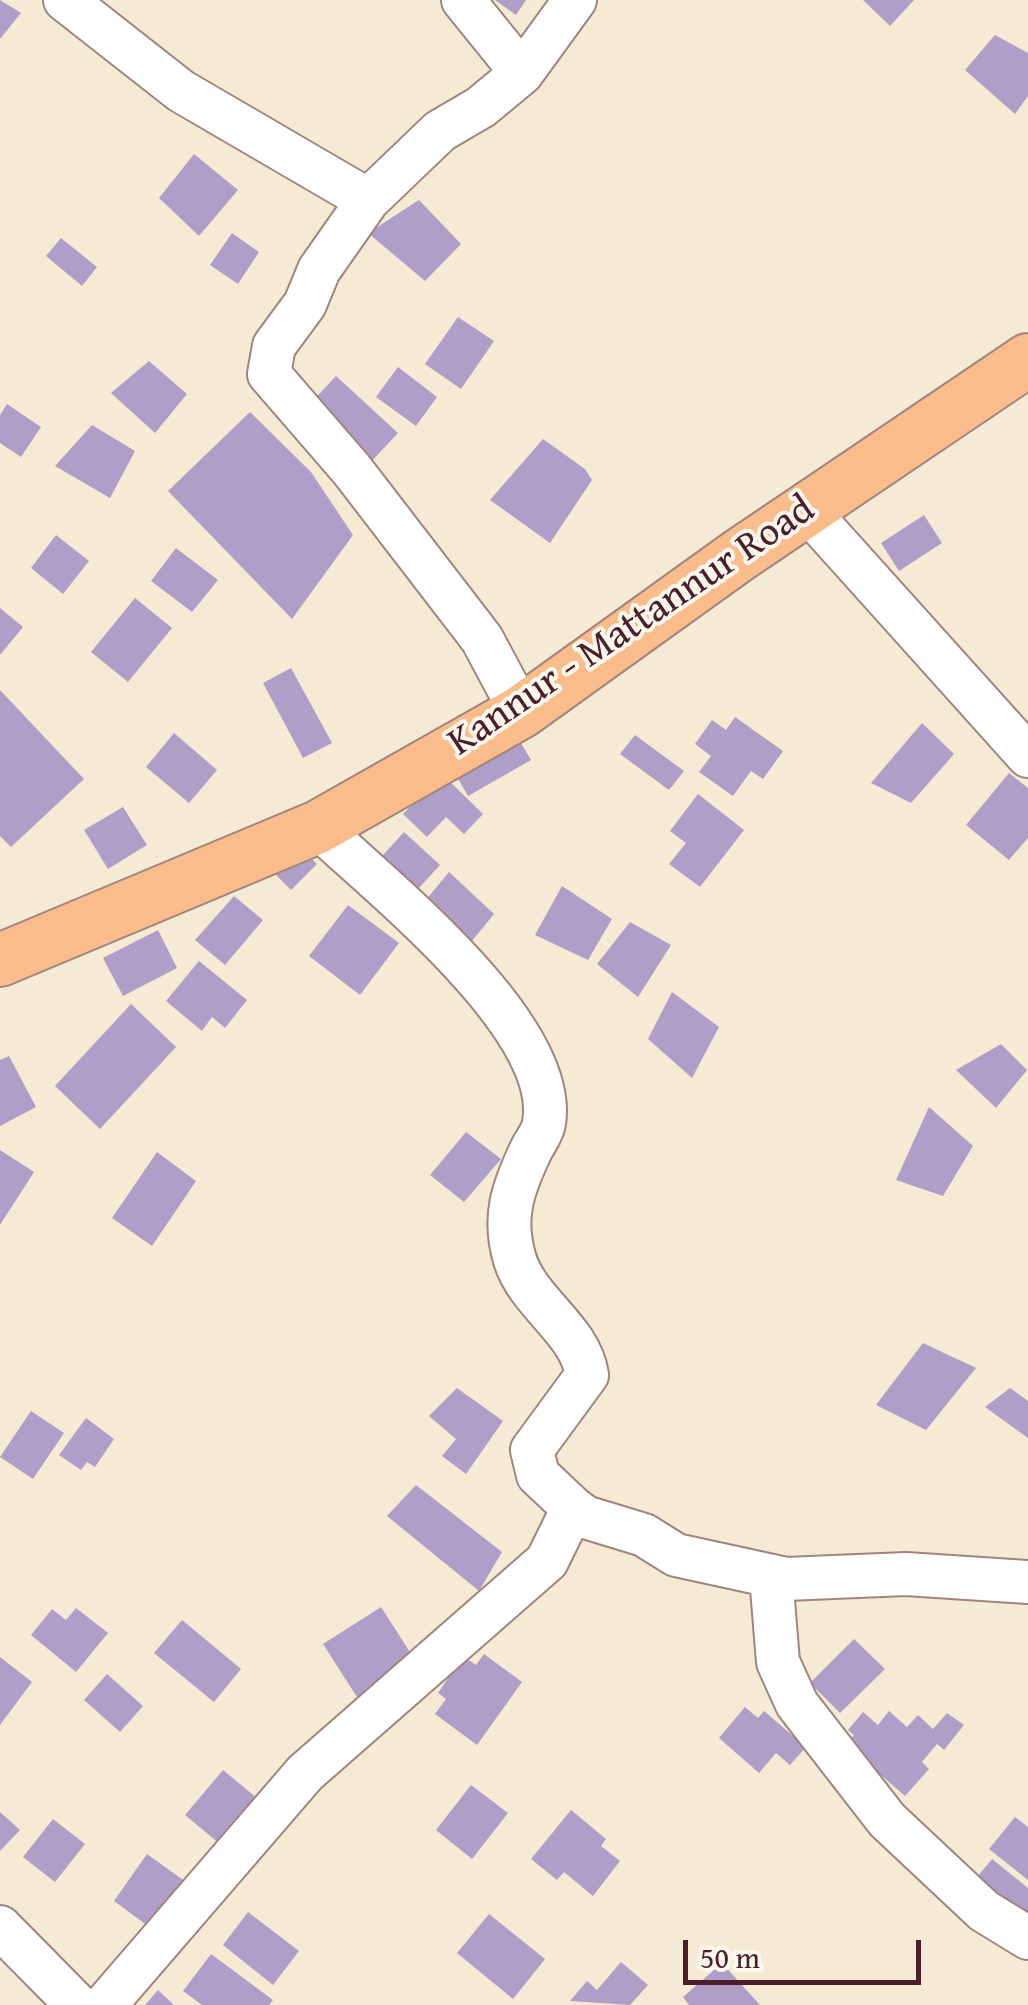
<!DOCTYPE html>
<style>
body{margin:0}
#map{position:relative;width:1028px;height:2005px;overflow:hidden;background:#f5ead3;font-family:"Gentium Book Plus",serif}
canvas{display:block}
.scale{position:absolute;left:683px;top:1940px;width:238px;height:45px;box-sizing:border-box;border:5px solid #4a1f2b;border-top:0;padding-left:12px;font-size:30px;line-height:35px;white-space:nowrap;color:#4a1f2b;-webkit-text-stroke:8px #fbf7ec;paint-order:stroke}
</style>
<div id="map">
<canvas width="1028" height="2005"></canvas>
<div class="scale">50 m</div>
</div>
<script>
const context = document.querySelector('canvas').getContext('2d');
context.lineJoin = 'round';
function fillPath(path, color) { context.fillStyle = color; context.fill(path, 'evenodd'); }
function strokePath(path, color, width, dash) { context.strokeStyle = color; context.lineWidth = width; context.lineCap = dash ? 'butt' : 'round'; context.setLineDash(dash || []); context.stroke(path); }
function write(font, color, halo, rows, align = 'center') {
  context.font = font + ' "Gentium Book Plus",serif'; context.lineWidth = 8; context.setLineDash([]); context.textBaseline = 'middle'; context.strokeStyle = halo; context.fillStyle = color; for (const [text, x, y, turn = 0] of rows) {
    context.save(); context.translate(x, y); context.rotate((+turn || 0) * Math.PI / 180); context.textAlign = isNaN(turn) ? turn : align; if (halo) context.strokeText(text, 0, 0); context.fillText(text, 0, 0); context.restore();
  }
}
const building = new Path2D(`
 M 0,0 L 21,13 L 0,39 Z
 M 495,0 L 526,0 L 516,15 Z
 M 863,0 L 914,0 L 890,26 Z
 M 995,35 L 1028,53 L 1028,96 L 1015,114 L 965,70 Z
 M 194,154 L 238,190 L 199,236 L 159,198 Z
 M 419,200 L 461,244 L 425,281 L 368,233 Z
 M 232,233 L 259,252 L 238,284 L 210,265 Z
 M 61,238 L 97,267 L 82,286 L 46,256 Z
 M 458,317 L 494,341 L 461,389 L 425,364 Z
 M 149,361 L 187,394 L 155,433 L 111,393 Z
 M 398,367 L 437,397 L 416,426 L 376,397 Z
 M 336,376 L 398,433 L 369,464 L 307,407 Z
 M 7,404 L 41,427 L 21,457 L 0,443 L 0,415 Z
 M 250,412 L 311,472 L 353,535 L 292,619 L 168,491 Z
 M 92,425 L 135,451 L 110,498 L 55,466 Z
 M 543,439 L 585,469 L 592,480 L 550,543 L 490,500 Z
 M 924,515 L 942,543 L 899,571 L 881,543 Z
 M 56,535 L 89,561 L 63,594 L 31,568 Z
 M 176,548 L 218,580 L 192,612 L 151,581 Z
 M 135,598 L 172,628 L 128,682 L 91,652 Z
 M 0,608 L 23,627 L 0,655 Z
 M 291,668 L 332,743 L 303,758 L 263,683 Z
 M 0,690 L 84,779 L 11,847 L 0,836 Z
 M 735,717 L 783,751 L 763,779 L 751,771 L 733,796 L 699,772 L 711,756 L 695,744 L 712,720 L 726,730 Z
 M 922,723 L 954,754 L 911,803 L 871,783 Z
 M 174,733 L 217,770 L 189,803 L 146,767 Z
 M 515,733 L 531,760 L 468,796 L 453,770 Z
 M 635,735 L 684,771 L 669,790 L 620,754 Z
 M 1009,773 L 1028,788 L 1028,838 L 1009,860 L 966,825 Z
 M 442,774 L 483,814 L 464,834 L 446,817 L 427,837 L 403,814 Z
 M 698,794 L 744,830 L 700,887 L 669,864 L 686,843 L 670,831 Z
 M 123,807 L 147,845 L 108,869 L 84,830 Z
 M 404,832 L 440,865 L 410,898 L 374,865 Z
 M 299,847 L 317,864 L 291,890 L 273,872 Z
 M 449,872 L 494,914 L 467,947 L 421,906 Z
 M 562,886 L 612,919 L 588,960 L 535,935 Z
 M 234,896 L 263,920 L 225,965 L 195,940 Z
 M 348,905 L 399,943 L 360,995 L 309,956 Z
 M 630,922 L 671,945 L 638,997 L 597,964 Z
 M 158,930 L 177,968 L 123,996 L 103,958 Z
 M 199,961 L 247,1000 L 225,1028 L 212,1017 L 202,1031 L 166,1001 Z
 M 672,992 L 719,1027 L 692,1078 L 648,1039 Z
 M 131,1004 L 176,1047 L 100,1129 L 55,1086 Z
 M 1001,1044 L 1027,1070 L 996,1108 L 956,1070 Z
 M 9,1056 L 36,1107 L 0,1126 L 0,1060 Z
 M 929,1107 L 973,1146 L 943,1196 L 896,1180 Z
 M 466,1132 L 501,1159 L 464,1202 L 430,1175 Z
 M 0,1150 L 34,1172 L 0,1225 Z
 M 157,1152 L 196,1181 L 152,1246 L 112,1218 Z
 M 923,1343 L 976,1368 L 926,1430 L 876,1405 Z
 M 457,1388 L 503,1421 L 466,1474 L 442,1456 L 456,1439 L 429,1416 Z
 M 1010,1388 L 1028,1401 L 1028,1438 L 985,1407 Z
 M 31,1411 L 64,1433 L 33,1479 L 0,1457 Z
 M 86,1418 L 114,1439 L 95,1467 L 87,1462 L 81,1470 L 59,1455 Z
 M 416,1485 L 502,1552 L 479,1591 L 387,1516 Z
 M 381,1607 L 415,1660 L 357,1697 L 323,1644 Z
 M 76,1608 L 108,1633 L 76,1672 L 31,1635 L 52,1609 L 66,1620 Z
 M 182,1620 L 241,1669 L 214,1702 L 154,1653 Z
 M 854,1639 L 885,1669 L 840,1713 L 810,1683 Z
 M 484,1654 L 522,1682 L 477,1745 L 435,1714 L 446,1699 L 438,1693 L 463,1656 L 476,1665 Z
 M 0,1657 L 32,1682 L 0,1725 Z
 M 107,1674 L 143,1706 L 120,1732 L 84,1700 Z
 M 745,1707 L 758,1718 L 764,1711 L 806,1747 L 790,1765 L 776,1753 L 759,1773 L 719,1738 Z
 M 889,1711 L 907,1727 L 918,1715 L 933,1729 L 947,1713 L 964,1725 L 944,1750 L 937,1744 L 922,1762 L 929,1769 L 905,1796 L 846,1745 L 854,1735 L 848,1730 L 863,1712 L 878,1725 Z
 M 223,1770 L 263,1803 L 226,1849 L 185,1815 Z
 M 471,1785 L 508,1813 L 472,1859 L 436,1830 Z
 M 571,1810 L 606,1839 L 601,1846 L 620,1861 L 593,1896 L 564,1872 L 557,1880 L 531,1859 Z
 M 0,1812 L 20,1830 L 0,1851 Z
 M 1015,1817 L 1028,1827 L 1028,1880 L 989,1849 Z
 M 53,1819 L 85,1844 L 55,1882 L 23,1857 Z
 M 147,1854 L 186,1882 L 152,1929 L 114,1901 Z
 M 992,1859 L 1028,1888 L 1028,1927 L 973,1882 Z
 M 248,1912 L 299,1951 L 273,1985 L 223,1945 Z
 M 489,1914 L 545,1959 L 513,1999 L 457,1953 Z
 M 211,1954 L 273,2000 L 269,2005 L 202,2005 L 183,1991 Z
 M 621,1962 L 648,1985 L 630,2005 L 570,2001 L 587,1981 L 597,1990 Z
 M 722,1963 L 760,2005 L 689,2005 L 683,1997 Z
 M 158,1990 L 174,2005 L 145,2005 Z`);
const minor = new Path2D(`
 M 65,0 L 181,91 L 368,200
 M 463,0 L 522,73
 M 806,509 L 1028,756
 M 521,712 L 482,639 L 352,470 L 269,374 L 274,346 L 305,304 L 319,270 L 368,200 L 440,131 L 481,107 L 522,73 L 575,0
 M 318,827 C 382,888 560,1027 544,1123 C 543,1132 535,1142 531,1150 C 513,1188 502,1217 515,1260 C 529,1304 580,1329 587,1375 L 532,1450 L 538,1475 L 573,1508 L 585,1517 L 644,1535 L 676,1555 L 786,1579 L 906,1574 L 1028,1582
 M 771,1576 L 778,1662 L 797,1704 L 887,1820 L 984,1911 L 1028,1938
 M 0,1927 L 77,2005
 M 105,2005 L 305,1773 L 547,1561 L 573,1508`);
const major = new Path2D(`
 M 0,960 L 318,827 L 521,712 L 738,556 L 1028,360`);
const streetNames = [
 ["Kannur - Mattannur Road",632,627,-34]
];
fillPath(building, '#af9fc8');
strokePath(minor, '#a0847f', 46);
strokePath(major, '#a0847f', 56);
strokePath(minor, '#fff', 42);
strokePath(major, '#fabc8b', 52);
write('40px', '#4a1f2b', '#fbf7ec', streetNames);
</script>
